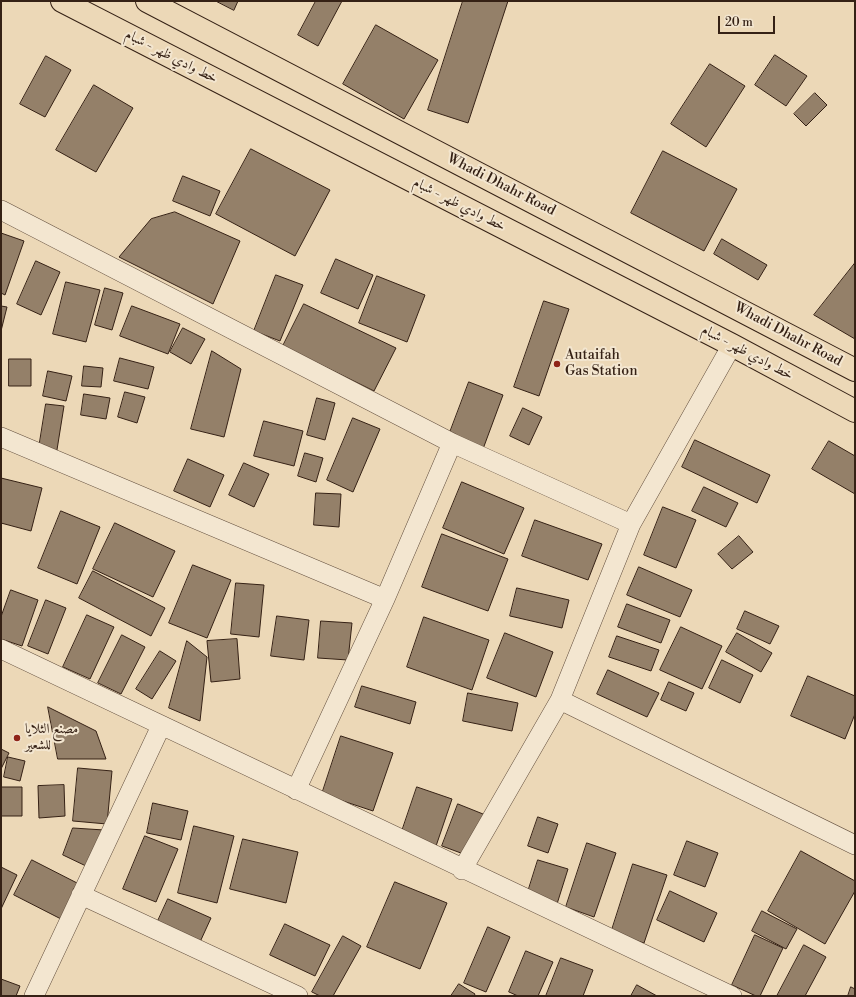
<!DOCTYPE html>
<meta charset="utf-8">
<style>
body{margin:0}
#map{position:relative;width:856px;height:997px;overflow:hidden;background:#ecd8b7;font-family:"Libre Bodoni",serif}
canvas{display:block}
.frame{position:absolute;inset:0;border:2px solid #352115;pointer-events:none}
.scale{position:absolute;left:718px;top:16px;width:57px;height:18px;box-sizing:border-box;border:2px solid #352115;border-top:0;padding-left:5px;font-size:12px;line-height:14px;white-space:nowrap;color:#352115;-webkit-text-stroke:3px #f3e6d0;paint-order:stroke}
</style>
<div id="map">
<canvas width="856" height="997"></canvas>
<div class="frame"></div>
<div class="scale">20 m</div>
</div>
<script>
const context = document.querySelector('canvas').getContext('2d');
context.lineJoin = 'round';
function fillPath(path, color) { context.fillStyle = color; context.fill(path, 'evenodd'); }
function strokePath(path, color, width, dash) { context.strokeStyle = color; context.lineWidth = width; context.lineCap = dash ? 'butt' : 'round'; context.setLineDash(dash || []); context.stroke(path); }
function write(font, color, halo, rows, align = 'center') {
  context.font = font + ' "Libre Bodoni",Amiri,serif'; context.lineWidth = 4; context.setLineDash([]); context.textBaseline = 'middle'; context.strokeStyle = halo; context.fillStyle = color; for (const [text, x, y, turn = 0] of rows) {
    context.save(); context.translate(x, y); context.rotate((+turn || 0) * Math.PI / 180); context.textAlign = isNaN(turn) ? turn : align; if (halo) context.strokeText(text, 0, 0); context.fillText(text, 0, 0); context.restore();
  }
}
const building = new Path2D(`
 M 216,1 L 238,1 L 234,10 Z
 M 316,1 L 342,1 L 318,46 L 298,35 Z
 M 463,1 L 508,1 L 468,123 L 428,110 Z
 M 376,25 L 438,60 L 404,119 L 343,84 Z
 M 775,55 L 807,76 L 786,106 L 755,85 Z
 M 46,56 L 71,70 L 45,117 L 20,104 Z
 M 710,64 L 745,86 L 706,147 L 671,124 Z
 M 94,85 L 133,108 L 96,172 L 56,150 Z
 M 815,93 L 827,105 L 806,126 L 794,114 Z
 M 251,149 L 330,190 L 295,256 L 216,214 Z
 M 663,151 L 737,189 L 704,251 L 631,213 Z
 M 183,176 L 220,191 L 210,216 L 173,201 Z
 M 175,212 L 240,241 L 213,304 L 119,257 L 151,219 Z
 M 1,233 L 24,241 L 5,295 L 1,293 Z
 M 722,239 L 767,265 L 758,280 L 714,254 Z
 M 336,259 L 373,275 L 358,309 L 321,293 Z
 M 36,261 L 60,272 L 41,315 L 17,304 Z
 M 855,263 L 855,339 L 814,315 Z
 M 276,275 L 303,285 L 280,341 L 254,331 Z
 M 377,276 L 425,295 L 407,342 L 359,323 Z
 M 66,282 L 100,290 L 86,342 L 53,334 Z
 M 105,288 L 123,293 L 112,330 L 95,325 Z
 M 544,301 L 569,309 L 539,396 L 514,387 Z
 M 304,304 L 396,348 L 374,391 L 283,346 Z
 M 1,306 L 7,307 L 1,331 Z
 M 132,306 L 180,324 L 168,354 L 120,336 Z
 M 183,328 L 205,339 L 191,364 L 170,352 Z
 M 212,351 L 241,369 L 224,437 L 191,429 Z
 M 120,358 L 154,367 L 148,389 L 114,381 Z
 M 9,359 L 31,359 L 31,386 L 9,386 Z
 M 84,366 L 103,368 L 101,387 L 82,386 Z
 M 48,371 L 72,376 L 66,401 L 43,396 Z
 M 469,382 L 503,395 L 483,449 L 449,435 Z
 M 125,392 L 145,397 L 137,423 L 118,417 Z
 M 84,394 L 110,398 L 106,419 L 81,415 Z
 M 317,398 L 335,403 L 325,440 L 307,435 Z
 M 46,404 L 64,406 L 56,456 L 38,454 Z
 M 523,408 L 542,417 L 529,445 L 510,436 Z
 M 353,418 L 380,429 L 353,492 L 327,480 Z
 M 264,421 L 303,431 L 294,466 L 254,456 Z
 M 695,440 L 770,475 L 757,503 L 682,467 Z
 M 829,441 L 855,456 L 855,494 L 812,469 Z
 M 305,453 L 323,458 L 316,482 L 298,476 Z
 M 188,459 L 224,475 L 210,507 L 174,491 Z
 M 244,463 L 269,474 L 254,507 L 229,495 Z
 M 1,478 L 42,488 L 31,531 L 1,523 Z
 M 462,482 L 524,508 L 504,554 L 443,528 Z
 M 704,487 L 738,503 L 726,527 L 692,511 Z
 M 316,493 L 341,494 L 339,527 L 314,525 Z
 M 663,507 L 696,520 L 676,568 L 644,555 Z
 M 61,511 L 100,527 L 77,584 L 38,568 Z
 M 535,520 L 602,544 L 588,580 L 522,556 Z
 M 115,523 L 175,551 L 153,597 L 93,569 Z
 M 442,534 L 508,559 L 488,611 L 422,587 Z
 M 739,536 L 753,552 L 732,569 L 718,554 Z
 M 193,565 L 231,580 L 207,638 L 169,623 Z
 M 639,567 L 692,590 L 680,617 L 627,595 Z
 M 93,571 L 165,608 L 151,636 L 79,598 Z
 M 236,583 L 264,585 L 259,637 L 231,634 Z
 M 517,588 L 569,600 L 562,628 L 510,616 Z
 M 11,590 L 38,600 L 22,646 L 1,639 L 1,617 Z
 M 46,600 L 66,608 L 48,654 L 28,646 Z
 M 627,604 L 670,620 L 661,643 L 618,627 Z
 M 745,611 L 779,626 L 770,644 L 737,629 Z
 M 87,615 L 114,627 L 90,679 L 63,667 Z
 M 277,616 L 309,620 L 304,660 L 271,656 Z
 M 424,617 L 489,640 L 472,690 L 407,667 Z
 M 321,621 L 352,623 L 348,660 L 318,658 Z
 M 681,627 L 722,646 L 702,689 L 660,670 Z
 M 505,633 L 553,652 L 536,697 L 487,678 Z
 M 737,633 L 772,653 L 761,672 L 726,652 Z
 M 122,635 L 145,647 L 121,694 L 98,683 Z
 M 617,636 L 659,650 L 651,671 L 609,657 Z
 M 237,639 L 240,679 L 211,682 L 207,641 Z
 M 187,641 L 207,657 L 200,721 L 169,708 Z
 M 160,651 L 176,661 L 152,699 L 136,689 Z
 M 722,660 L 753,675 L 740,703 L 709,688 Z
 M 608,670 L 659,693 L 647,717 L 597,694 Z
 M 808,676 L 855,696 L 855,714 L 845,739 L 791,716 Z
 M 669,682 L 694,693 L 686,711 L 661,700 Z
 M 362,686 L 416,702 L 410,724 L 355,707 Z
 M 468,693 L 518,703 L 512,731 L 463,721 Z
 M 48,707 L 96,731 L 106,759 L 58,759 Z
 M 341,736 L 393,753 L 373,811 L 322,794 Z
 M 1,749 L 9,753 L 1,769 Z
 M 8,757 L 25,761 L 20,781 L 4,777 Z
 M 78,768 L 112,771 L 107,824 L 73,821 Z
 M 64,785 L 65,816 L 39,818 L 38,786 Z
 M 1,787 L 22,787 L 22,816 L 1,816 Z
 M 417,787 L 452,799 L 434,852 L 399,840 Z
 M 153,803 L 188,811 L 181,840 L 147,833 Z
 M 458,804 L 493,818 L 477,859 L 442,846 Z
 M 538,817 L 558,824 L 548,853 L 528,846 Z
 M 194,826 L 234,836 L 217,903 L 178,893 Z
 M 73,828 L 104,830 L 86,866 L 63,855 Z
 M 145,836 L 178,849 L 156,902 L 123,889 Z
 M 243,839 L 298,852 L 286,903 L 230,889 Z
 M 687,841 L 718,853 L 705,887 L 674,875 Z
 M 587,843 L 616,853 L 594,917 L 566,907 Z
 M 801,851 L 855,881 L 855,891 L 825,944 L 768,911 Z
 M 32,860 L 79,884 L 61,919 L 14,895 Z
 M 538,860 L 568,869 L 557,904 L 527,895 Z
 M 633,864 L 667,875 L 644,943 L 611,933 Z
 M 1,867 L 17,875 L 1,909 Z
 M 395,882 L 447,903 L 420,969 L 367,947 Z
 M 670,891 L 717,913 L 704,942 L 657,920 Z
 M 168,899 L 211,918 L 200,942 L 157,923 Z
 M 762,911 L 797,929 L 786,949 L 752,931 Z
 M 285,924 L 330,945 L 315,976 L 270,955 Z
 M 488,927 L 510,937 L 486,992 L 464,983 Z
 M 755,935 L 783,948 L 760,996 L 756,996 L 732,985 Z
 M 343,936 L 361,946 L 333,996 L 320,996 L 312,992 Z
 M 804,945 L 826,957 L 805,996 L 777,996 Z
 M 526,951 L 553,962 L 538,996 L 518,996 L 509,992 Z
 M 561,958 L 593,970 L 583,996 L 546,996 Z
 M 1,979 L 20,986 L 16,996 L 1,996 Z
 M 459,984 L 475,994 L 474,996 L 451,996 Z
 M 637,985 L 657,996 L 631,996 Z
 M 851,987 L 855,989 L 855,996 L 848,996 Z`);
const minor = new Path2D(`
 M 1,210 L 452,443 L 631,524
 M 1,437 L 385,599
 M 1,649 L 732,996
 M 560,700 L 855,845
 M 296,790 L 385,599 L 452,443
 M 462,870 L 560,700 L 631,524 L 732,345
 M 81,895 L 298,996
 M 34,996 L 161,726`);
const primary = new Path2D(`
 M 62,1 L 732,345 L 855,411
 M 147,1 L 855,370`);
const markers = [
 [557,364,4,"#8f2418"],
 [17,738,4,"#8f2418"]
];
const streetNames = [
 ["خط وادي ظهر - شبام",171,57,27],
 ["Whadi Dhahr Road",501,185,27],
 ["خط وادي ظهر - شبام",459,205,27],
 ["Whadi Dhahr Road",788,335,28],
 ["خط وادي ظهر - شبام",747,353,28]
];
const poiNames = [
 ["Autaifah",565,356],
 ["Gas Station",565,372],
 ["مصنع الثلايا",25,730],
 ["للشعير",25,746]
];
fillPath(building, '#948069');
strokePath(building, '#352115', 1);
strokePath(minor, '#634f3e', 20);
strokePath(primary, '#352115', 24);
strokePath(minor, '#f3e6d0', 19);
strokePath(primary, '#ecd8b7', 22);
for (const [x, y, r, color] of markers) { const dot = new Path2D(); dot.arc(x, y, r, 0, 2 * Math.PI); context.fillStyle = color; context.fill(dot); strokePath(dot, '#f3e6d0', 1.5); }
write('14px', '#352115', '#f3e6d0', streetNames);
write('14px', '#352115', '#f3e6d0', poiNames, 'left');
</script>
